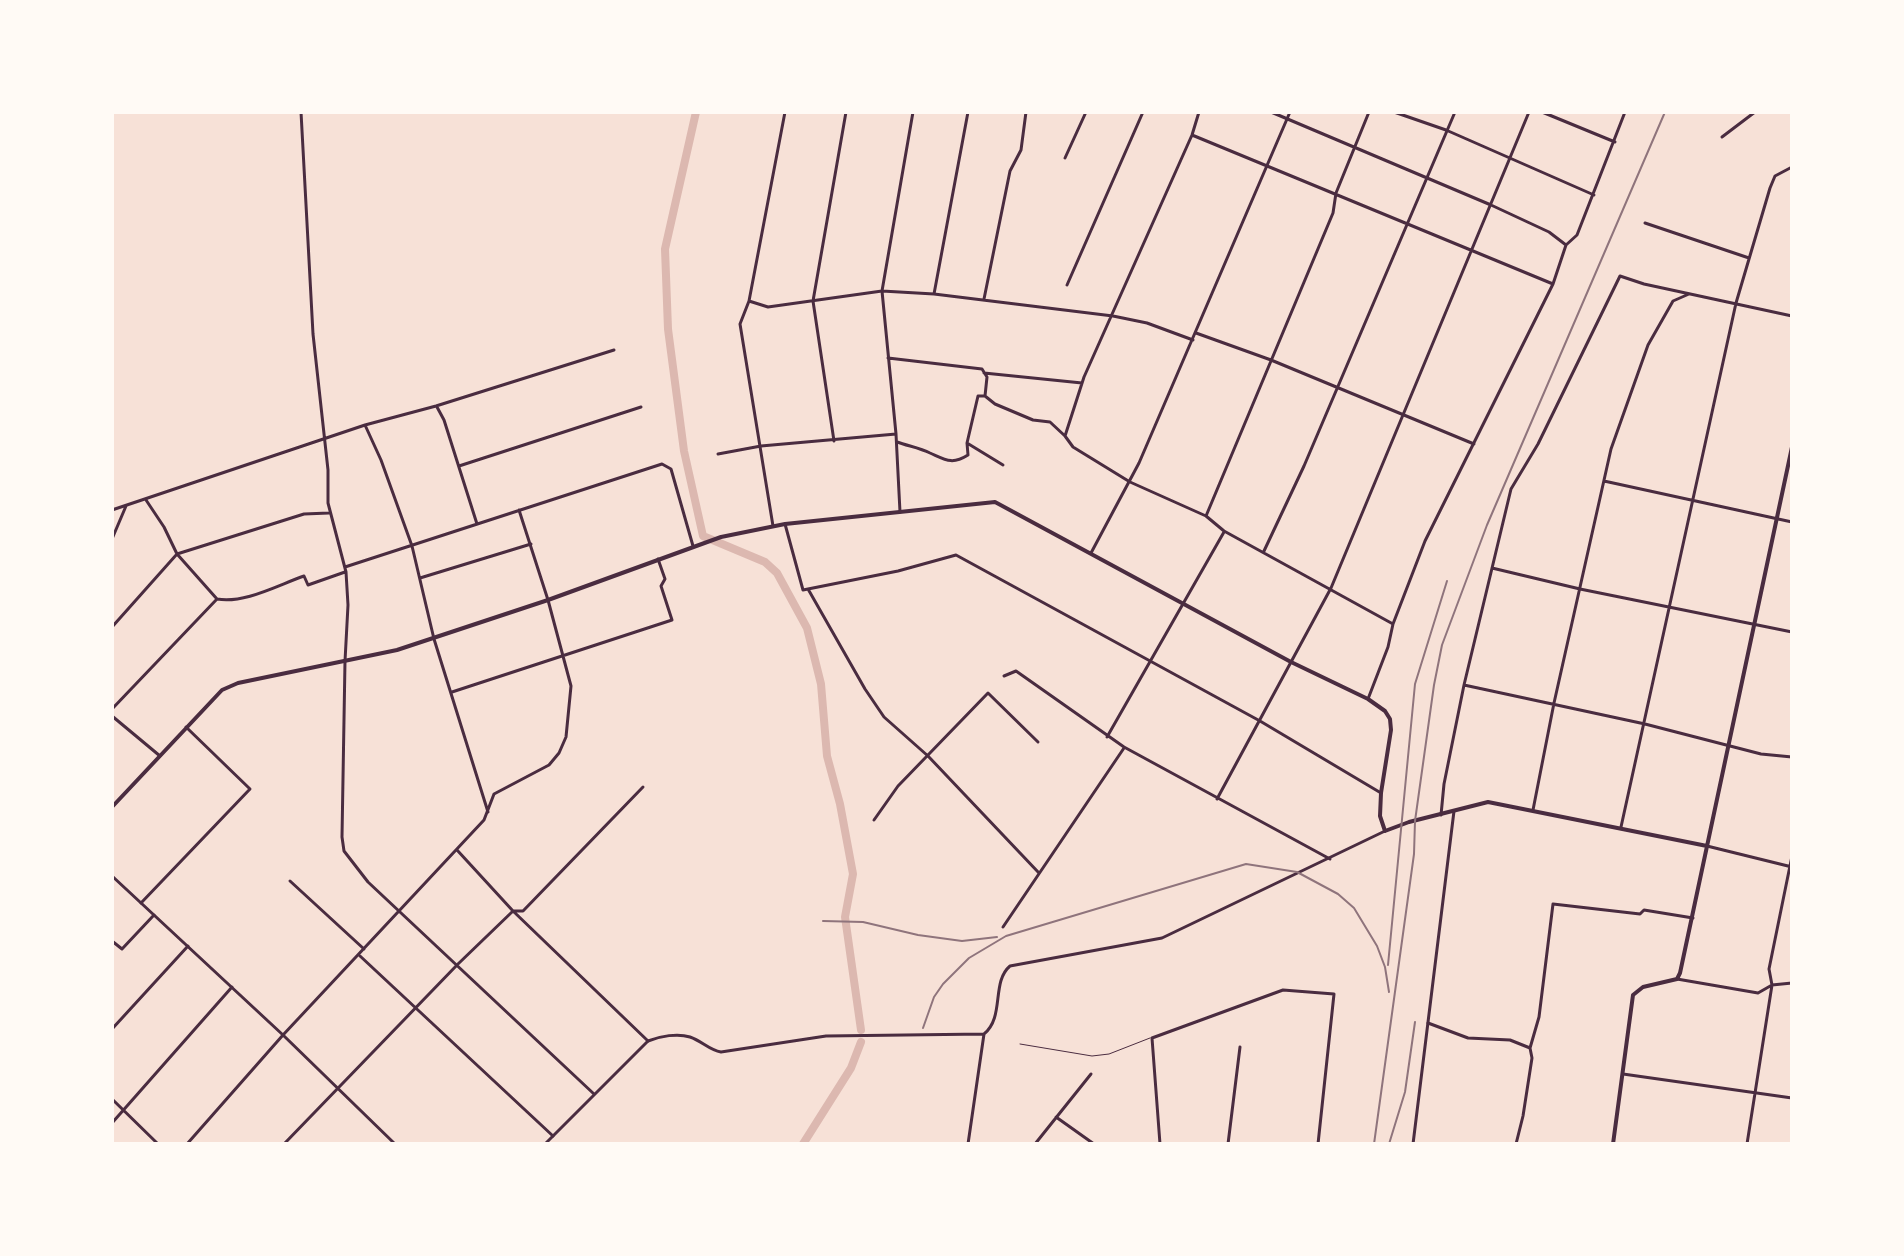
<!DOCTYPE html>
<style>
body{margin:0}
#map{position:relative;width:1904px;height:1256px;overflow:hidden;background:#f7e1d7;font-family:"Times New Roman",serif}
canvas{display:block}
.frame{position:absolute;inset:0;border:114px solid #fffaf5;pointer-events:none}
</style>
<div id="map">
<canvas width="1904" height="1256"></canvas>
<div class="frame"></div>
</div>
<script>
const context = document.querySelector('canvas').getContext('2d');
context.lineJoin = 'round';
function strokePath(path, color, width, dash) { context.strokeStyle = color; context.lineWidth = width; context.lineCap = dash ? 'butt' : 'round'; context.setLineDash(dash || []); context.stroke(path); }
const river = new Path2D(`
 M 696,112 L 665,249 L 668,329 L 684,451 L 703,536 L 765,562 L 777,573 L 807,628 L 821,684 L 827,756 L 840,804 L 853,874 L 845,917 L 861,1030
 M 803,1144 L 851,1068 L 861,1042`);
const service = new Path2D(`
 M 1020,1044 L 1092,1056 L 1109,1054 L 1150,1038`);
const minor = new Path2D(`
 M 301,112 L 313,334 L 328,470 L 328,503 L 346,572 L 348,605 L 345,661 L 342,837 L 344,851 L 368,882 L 594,1094
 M 1271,112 L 1491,205 L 1549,232 L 1566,245
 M 1394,112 L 1446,130 L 1594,195
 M 1542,112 L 1615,142
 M 1192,135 L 1553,284
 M 1722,137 L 1755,112
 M 1065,158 L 1086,112
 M 1645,223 L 1749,258
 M 1067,285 L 1143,112
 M 934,294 L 968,112
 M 984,299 L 1010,171 L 1021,150 L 1026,112
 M 749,301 L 768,307 L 882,291 L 934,294 L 1113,316 L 1147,323 L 1193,340
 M 1196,333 L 1271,360 L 1474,444
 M 888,358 L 982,369 L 987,377 L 985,396 L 995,404 L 1033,420 L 1050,422 L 1065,436 L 1073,447 L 1130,482 L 1206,516 L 1224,531 L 1393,624
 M 984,373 L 1082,383
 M 437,407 L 444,420 L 477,524
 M 365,425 L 381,460 L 412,546 L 434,639 L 488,812
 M 1065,436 L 1084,377 L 1192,135 L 1199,112
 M 834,441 L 813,301 L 846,112
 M 897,442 C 908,446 920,448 930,453 C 946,460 952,465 968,455 L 967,443 L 978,396 L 984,396
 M 967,443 L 1003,465
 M 718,454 L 761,446 L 896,434
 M 459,466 L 641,407
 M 1604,481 L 1792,522
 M 146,500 L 164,527 L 177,554 L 217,599
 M 112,510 L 365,425 L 436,406 L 614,350
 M 900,512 L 896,434 L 882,291 L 913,112
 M 1206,516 L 1333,213 L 1336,193 L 1369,112
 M 785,524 L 803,590 L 808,589 L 865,689 L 884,717 L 928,756 L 1039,873
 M 773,526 L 740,324 L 749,301 L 785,112
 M 112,539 L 126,506
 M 1264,551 L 1304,466 L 1455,112
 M 1091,553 L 1139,463 L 1290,112
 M 345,567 L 662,464 L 671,469 L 693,546
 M 1492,568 L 1580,589 L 1792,632
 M 420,578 L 531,544
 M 808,589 L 898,571 L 956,555 L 1260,721 L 1381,793
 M 112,627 L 177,554 L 304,514 L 329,513
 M 1004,676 L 1016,671 L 1124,747 L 1330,859
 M 1464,685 L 1645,724 L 1761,754 L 1792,757
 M 452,692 L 672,620 L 661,586 L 665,579 L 658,559
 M 1368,699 L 1388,647 L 1393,624 L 1425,541 L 1553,284 L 1566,245 L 1577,235 L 1625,112
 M 112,709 L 217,599 C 244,604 278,585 304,576 L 308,585 L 345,572
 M 112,716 L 160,756
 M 1107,737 L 1224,532
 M 1217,799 L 1331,588 L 1529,112
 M 1533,810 L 1554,703 L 1611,449 L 1648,345 L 1673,301 L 1689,294
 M 1441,815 L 1444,784 L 1464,685 L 1511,489 L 1538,444 L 1620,276 L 1644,284 L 1792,316
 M 874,820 L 898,786 L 988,693 L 1038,742
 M 1621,827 L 1736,303 L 1770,188 L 1775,176 L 1792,167
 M 1707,846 L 1792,867
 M 457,850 L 513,911 L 648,1041
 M 290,881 L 364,949
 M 141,903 L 250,789 L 186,727
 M 1003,927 L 1124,748
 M 112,941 L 122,949 L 154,915
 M 360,956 L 553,1136
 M 1677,979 L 1758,993 L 1772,985 L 1792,983
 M 1428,1023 L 1468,1038 L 1510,1040 L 1530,1048
 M 112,1029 L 188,946
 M 1623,1074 L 1792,1098
 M 112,1099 L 158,1144
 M 1056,1117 L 1094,1144
 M 112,1123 L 232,987
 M 187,1144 L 283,1035 L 484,820 L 494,794 L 549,765 L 559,753 L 566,737 L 571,686 L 548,600 L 519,510
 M 284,1144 L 458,964 L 513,911 L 523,911 L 643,787
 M 1035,1144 L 1091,1074
 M 1160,1144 L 1152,1038 L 1283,990 L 1334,994 L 1318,1144
 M 1228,1144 L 1240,1047
 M 1516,1144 L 1523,1116 L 1532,1058 L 1530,1048 L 1539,1017 L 1553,904 L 1640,914 L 1644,910 L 1693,918
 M 1747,1144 L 1772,985 L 1769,969 L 1792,856`);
const tertiary = new Path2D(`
 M 112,876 L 283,1035 L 395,1144
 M 984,1034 C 1005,1017 991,982 1010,966 L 1162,938 L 1385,831
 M 545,1144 L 648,1041 C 660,1036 678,1033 690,1037 C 702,1041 709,1050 721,1052 L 826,1036 L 984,1034
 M 968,1144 L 984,1034
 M 1413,1144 L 1454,811`);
const secondary = new Path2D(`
 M 112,807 L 222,690 L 238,683 L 397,650 L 548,600 L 721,537 L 785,524 L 995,502 L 1291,662 L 1368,699 L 1385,711 L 1390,719 L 1391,730 L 1381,793 L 1380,816 L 1385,831 L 1409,822 L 1488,802 L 1707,846
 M 1613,1144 L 1633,995 L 1643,987 L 1677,979 L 1680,973 L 1792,447`);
const rail = new Path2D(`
 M 823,921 L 863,922 L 918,935 L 962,941 L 997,937
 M 1388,965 L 1415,684 L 1447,581
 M 923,1028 L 934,997 L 943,984 L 969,958 L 1006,936 L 1246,864 L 1297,872 L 1338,894 L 1354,908 L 1377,946 L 1385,967 L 1389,992
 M 1374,1144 L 1414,854 L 1415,821 L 1434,685 L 1442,645 L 1487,525 L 1665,112
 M 1389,1144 L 1405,1092 L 1415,1022`);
strokePath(river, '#dcb8b0', 8);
strokePath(service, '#4a2c40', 1);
strokePath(minor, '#4a2c40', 3);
strokePath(tertiary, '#4a2c40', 3);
strokePath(secondary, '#4a2c40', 4);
strokePath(rail, '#8f747c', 2);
</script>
